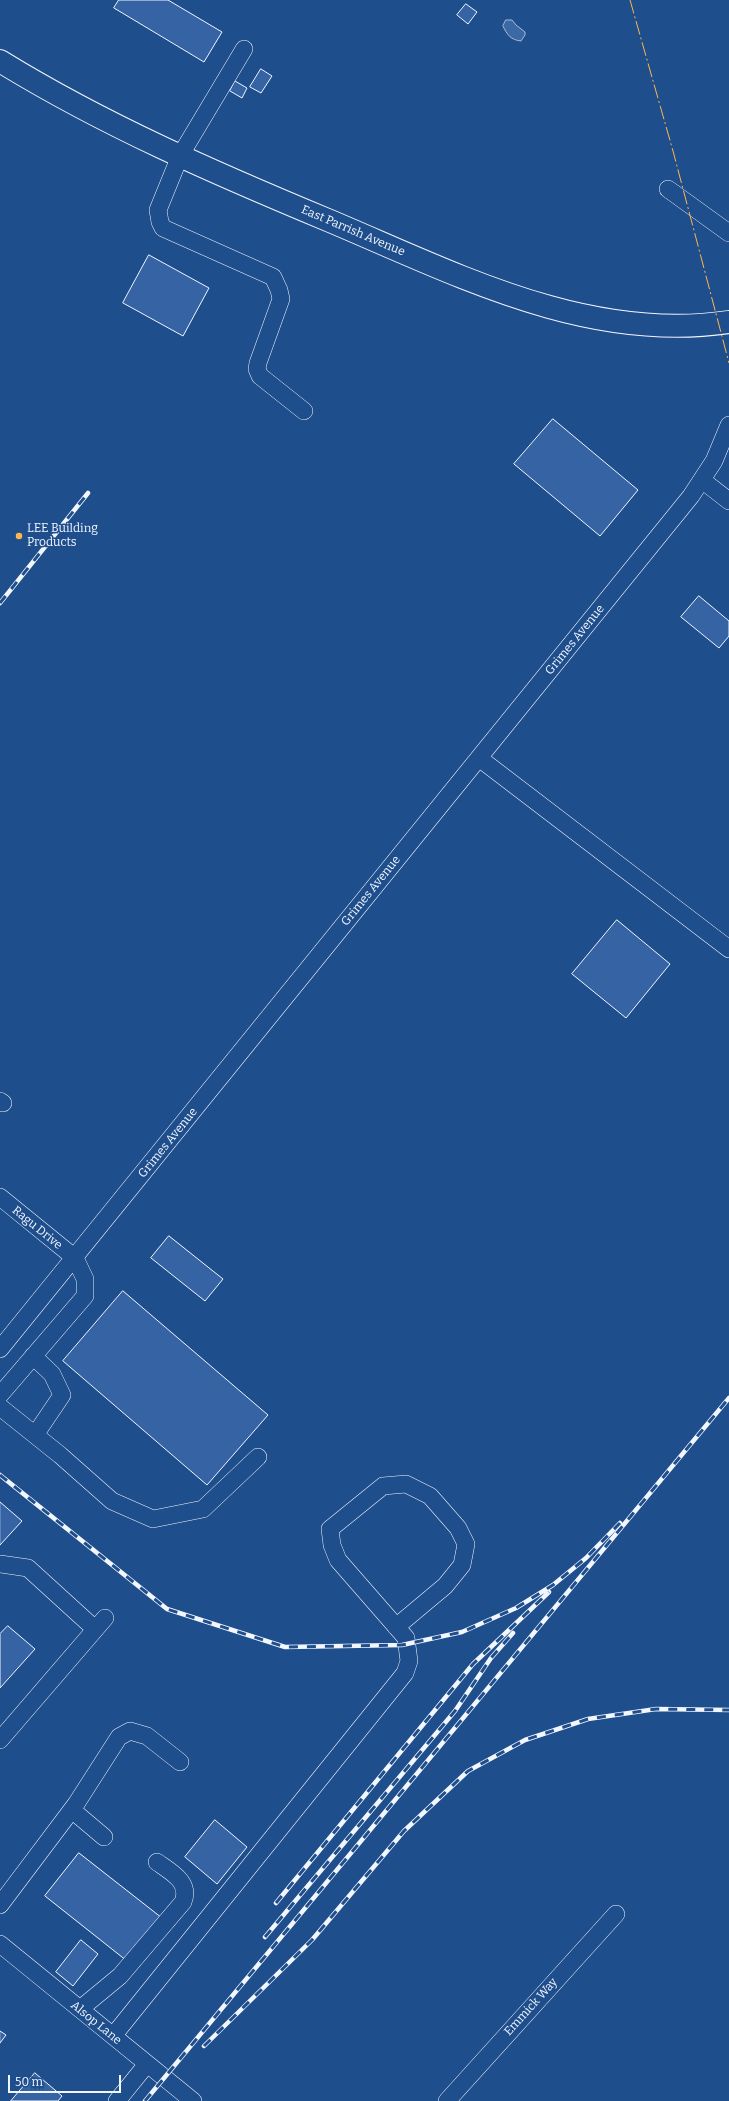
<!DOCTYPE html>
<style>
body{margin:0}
#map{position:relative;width:729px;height:2101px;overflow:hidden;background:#1f4e8c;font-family:Bitter,serif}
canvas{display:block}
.scale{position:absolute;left:8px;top:2075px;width:113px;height:18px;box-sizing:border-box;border:2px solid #f2f6ff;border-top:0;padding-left:5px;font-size:12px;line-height:14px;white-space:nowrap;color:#f2f6ff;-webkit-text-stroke:3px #1f4e8c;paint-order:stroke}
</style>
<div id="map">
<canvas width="729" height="2101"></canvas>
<div class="scale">50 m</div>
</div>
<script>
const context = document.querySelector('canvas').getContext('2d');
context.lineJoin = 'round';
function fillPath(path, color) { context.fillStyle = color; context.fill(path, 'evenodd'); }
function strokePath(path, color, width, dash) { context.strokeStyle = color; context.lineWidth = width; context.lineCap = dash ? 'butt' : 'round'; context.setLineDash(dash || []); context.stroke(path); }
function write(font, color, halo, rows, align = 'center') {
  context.font = font + ' Bitter,serif'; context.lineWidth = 3; context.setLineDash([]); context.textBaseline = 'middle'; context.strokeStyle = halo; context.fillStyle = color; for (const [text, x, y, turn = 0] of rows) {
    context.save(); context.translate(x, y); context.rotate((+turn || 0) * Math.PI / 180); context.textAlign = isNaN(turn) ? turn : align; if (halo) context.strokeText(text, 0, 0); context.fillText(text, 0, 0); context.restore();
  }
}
const water = new Path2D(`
 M 506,20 L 512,20 L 516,25 L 525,32 L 525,35 L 521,41 C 511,40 507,35 503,26 Z`);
const building = new Path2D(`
 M 119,0 L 168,0 L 222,32 L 204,62 L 114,8 Z
 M 466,4 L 477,12 L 468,24 L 457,15 Z
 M 261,69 L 272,76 L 261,93 L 250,87 Z
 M 235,81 L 247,88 L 242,98 L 230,91 Z
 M 149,255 L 209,288 L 183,336 L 123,303 Z
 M 553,419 L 638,490 L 600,536 L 514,464 Z
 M 699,596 L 729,621 L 729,636 L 719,648 L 681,617 Z
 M 617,920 L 670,964 L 626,1018 L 572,974 Z
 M 169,1236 L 223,1279 L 205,1301 L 151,1258 Z
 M 123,1291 L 268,1415 L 207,1485 L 63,1361 Z
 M 0,1502 L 22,1521 L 0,1545 Z
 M 8,1626 L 35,1649 L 0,1688 L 0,1634 Z
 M 215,1820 L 247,1847 L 217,1884 L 185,1857 Z
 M 79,1853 L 162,1918 L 127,1961 L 45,1896 Z
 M 81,1940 L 98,1954 L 73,1986 L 56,1972 Z
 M 0,2031 L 6,2035 L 0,2043 Z
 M 35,2073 L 62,2096 L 58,2101 L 11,2101 Z`);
const minor = new Path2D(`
 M 244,49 L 180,156 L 158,210 L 160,222 L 163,228 L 273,277 L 279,290 L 281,299 L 258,363 L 257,369 L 260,376 L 304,411
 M 668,189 L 729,233
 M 702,480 L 729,501
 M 479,758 L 729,949
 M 0,1101 L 3,1103
 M 0,1197 L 75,1258 L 85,1279 L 85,1296 L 0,1395
 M 0,1349 L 691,496 L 714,461 L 729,425
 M 33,1356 L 52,1374 L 62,1395 L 35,1435
 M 0,1407 L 60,1455 L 112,1501 L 153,1519 L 203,1509 L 258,1457
 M 0,1564 L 28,1568 L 95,1629
 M 0,1740 L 105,1618
 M 72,1810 L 104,1837
 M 0,1905 L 76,1804 L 119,1737 L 130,1731 L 147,1736 L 180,1762
 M 0,1944 L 193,2101
 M 80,2009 L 120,1976 L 183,1902 C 191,1882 171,1872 157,1862
 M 113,2036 L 405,1673 L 409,1661 L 406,1638 L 338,1560 L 332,1545 L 330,1529 L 383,1486 L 406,1484 L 430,1496 L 458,1528 L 466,1544 L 462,1565 L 445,1586 L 396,1627
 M 117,2101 L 147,2064
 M 447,2101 L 616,1914`);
const major = new Path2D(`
 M 0,61 C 104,125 217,174 330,221 C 456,274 587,343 729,322`);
const rail = new Path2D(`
 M 0,603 L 88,493
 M 0,1475 L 167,1609 L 285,1647 L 402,1645 L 462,1632 L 516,1608 L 553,1585 L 586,1558 L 620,1523
 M 276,1903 L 473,1664 L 549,1592
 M 265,1937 L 455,1711 L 491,1658 L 513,1633
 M 204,2046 L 312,1940 L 404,1831 L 468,1771 L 525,1740 L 588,1719 L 656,1709 L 729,1710
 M 145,2101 L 729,1398`);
const power = new Path2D(`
 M 630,0 L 673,151 L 729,363`);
const markers = [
 [19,536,4,"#ffb74d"]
];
const streetNames = [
 ["East Parrish Avenue",353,231,23],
 ["Grimes Avenue",575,640,-51],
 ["Grimes Avenue",371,891,-51],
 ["Grimes Avenue",168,1143,-51],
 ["Ragu Drive",37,1228,39],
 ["Emmick Way",531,2007,-48],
 ["Alsop Lane",96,2023,39]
];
const poiNames = [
 ["LEE Building",27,529],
 ["Products",27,543]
];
fillPath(water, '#3b69a3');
strokePath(water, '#a8bbd7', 1);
fillPath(building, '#3563a3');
strokePath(building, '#f2f6ff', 1);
strokePath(minor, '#f2f6ff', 18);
strokePath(major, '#f2f6ff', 24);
strokePath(minor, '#1f4e8c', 17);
strokePath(major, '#1f4e8c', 22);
strokePath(rail, '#f2f6ff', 4.5);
strokePath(rail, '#1f4e8c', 3, [9]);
strokePath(power, '#ffb74d', 1, [14, 3, 2, 3]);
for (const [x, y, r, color] of markers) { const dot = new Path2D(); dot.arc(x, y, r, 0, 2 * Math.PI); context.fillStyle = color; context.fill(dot); strokePath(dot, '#1f4e8c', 1.5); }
write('12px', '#f2f6ff', '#1f4e8c', streetNames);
write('12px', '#f2f6ff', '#1f4e8c', poiNames, 'left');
</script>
